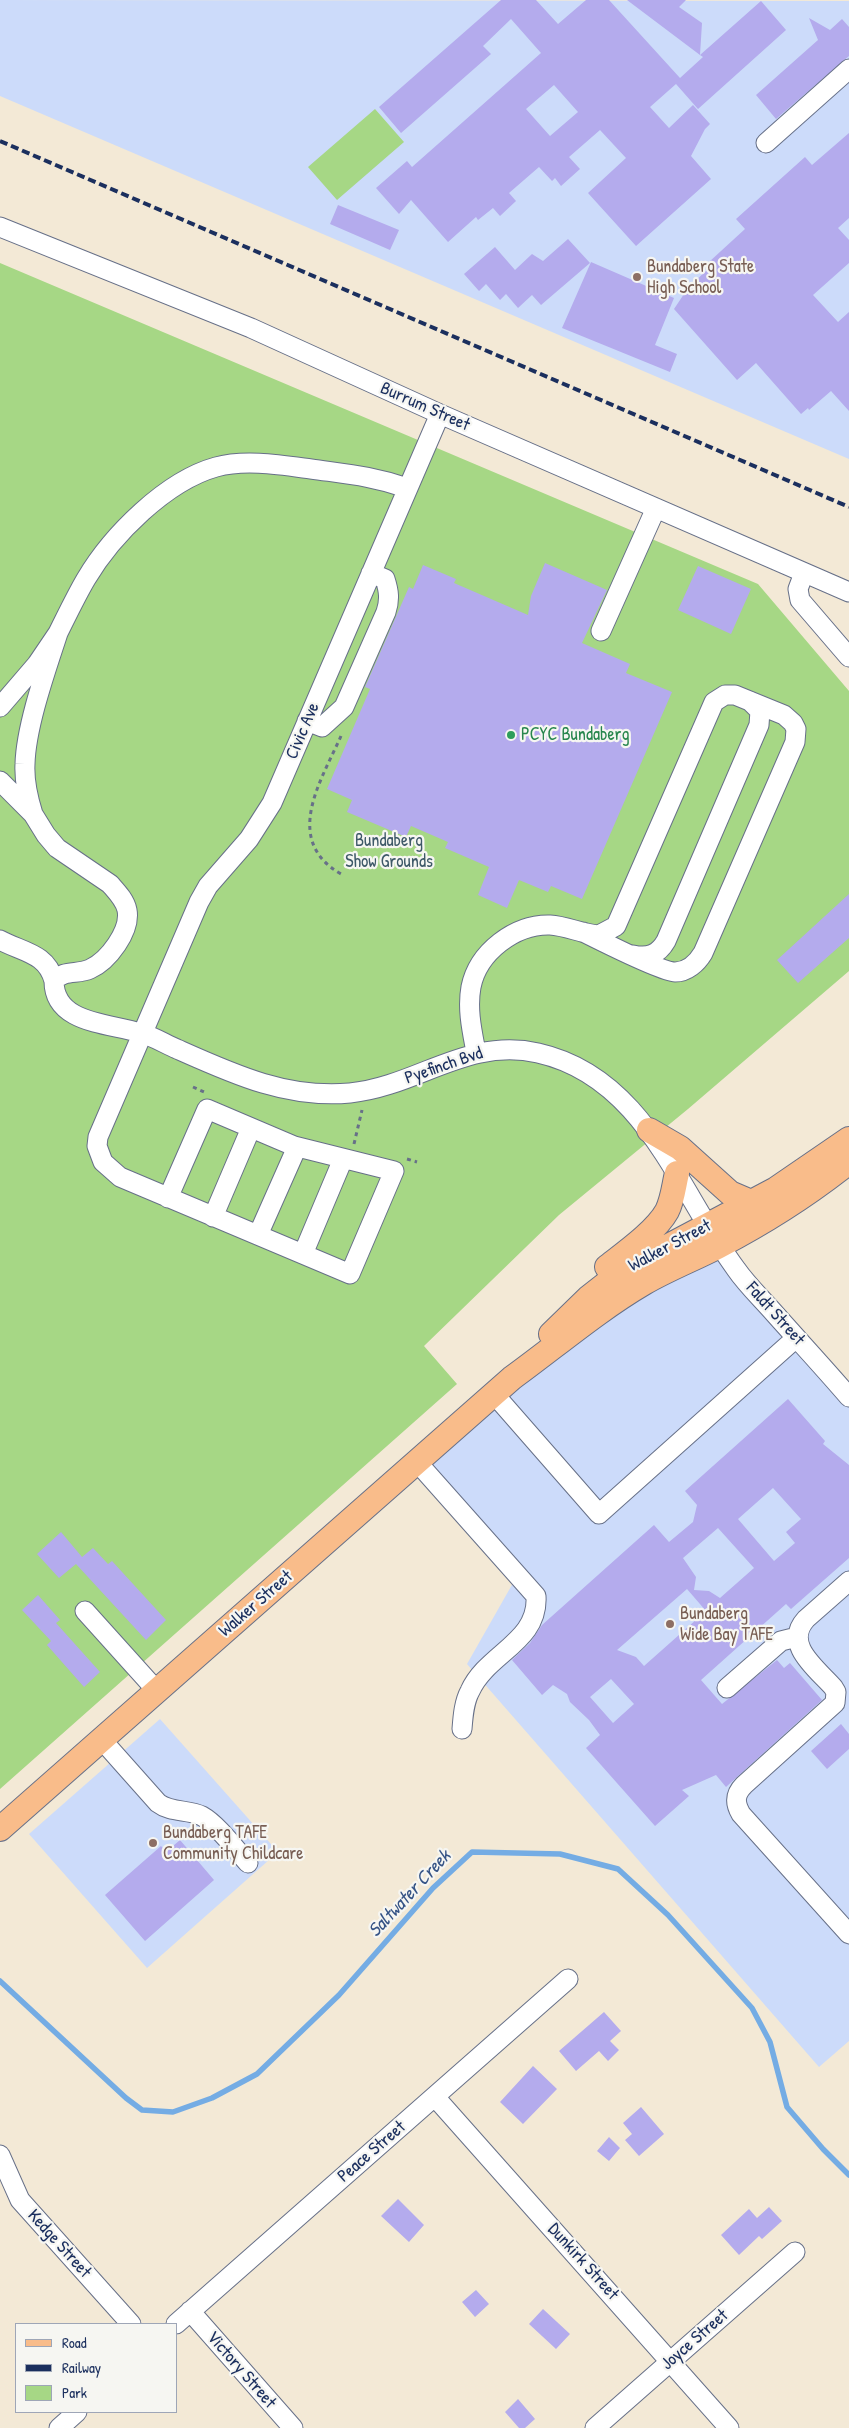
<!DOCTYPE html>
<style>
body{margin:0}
#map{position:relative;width:849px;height:2428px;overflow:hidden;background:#f3e9d6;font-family:"Patrick Hand",sans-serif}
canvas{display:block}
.legend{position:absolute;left:15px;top:2323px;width:162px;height:90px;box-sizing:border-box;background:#f6f6f2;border:1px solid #9ea6b7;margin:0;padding:6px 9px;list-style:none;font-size:15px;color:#1b2f5e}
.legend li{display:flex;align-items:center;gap:10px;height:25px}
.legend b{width:25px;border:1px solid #9ea6b7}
</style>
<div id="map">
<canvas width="849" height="2428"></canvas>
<ul class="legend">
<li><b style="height:6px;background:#f9bc8a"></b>Road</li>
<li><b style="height:6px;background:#1b2f5e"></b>Railway</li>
<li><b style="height:14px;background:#a6d785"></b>Park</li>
</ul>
</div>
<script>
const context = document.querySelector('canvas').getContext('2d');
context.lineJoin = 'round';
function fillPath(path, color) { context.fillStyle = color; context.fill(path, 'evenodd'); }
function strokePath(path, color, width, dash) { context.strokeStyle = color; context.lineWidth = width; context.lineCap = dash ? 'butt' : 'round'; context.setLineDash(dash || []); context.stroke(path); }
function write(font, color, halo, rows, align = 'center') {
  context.font = font + ' "Patrick Hand",sans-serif'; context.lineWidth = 4.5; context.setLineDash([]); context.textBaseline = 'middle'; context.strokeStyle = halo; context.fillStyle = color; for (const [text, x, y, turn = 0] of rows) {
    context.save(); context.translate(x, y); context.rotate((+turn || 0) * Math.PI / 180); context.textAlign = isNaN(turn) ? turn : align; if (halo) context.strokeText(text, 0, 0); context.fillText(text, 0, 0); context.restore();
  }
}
const built = new Path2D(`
 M 0,0 L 849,1 L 849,459 L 0,96 Z
 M 719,1248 L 849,1400 L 849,2041 L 819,2067 L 467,1664 L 513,1583 L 411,1469 L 513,1379 Z
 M 160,1719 L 278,1852 L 147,1968 L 29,1834 Z`);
const green = new Path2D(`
 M 375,109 L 404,142 L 337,200 L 308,167 Z
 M 0,263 L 758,584 L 849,691 L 849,971 L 688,1109 L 559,1215 L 424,1346 L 457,1384 L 0,1789 Z`);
const stream = new Path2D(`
 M 0,1981 L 126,2098 L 142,2110 L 173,2112 L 212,2098 L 257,2074 L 339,1995 L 433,1888 L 472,1852 L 560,1854 L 618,1869 L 668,1915 L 752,2008 L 770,2042 L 787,2107 L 823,2149 L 849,2175`);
const building = new Path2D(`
 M 501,0 L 536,0 L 558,24 L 586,0 L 609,0 L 680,78 L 703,57 L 700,55 L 761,1 L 786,30 L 698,109 L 676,84 L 650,107 L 669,128 L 693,105 L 710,124 L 705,129 L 691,156 L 711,179 L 636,246 L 588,193 L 626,158 L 600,130 L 569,157 L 580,169 L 561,186 L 555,178 L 552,181 L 539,167 L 509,193 L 516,201 L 500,216 L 493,208 L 478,220 L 476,217 L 448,242 L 411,200 L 399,214 L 376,188 L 407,161 L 412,167 L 541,53 L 511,19 L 483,46 L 491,54 L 401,133 L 379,107 ZM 554,85 L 578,112 L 550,136 L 526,109 Z
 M 627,0 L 686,0 L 679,7 L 702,23 L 700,55 Z
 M 809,18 L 830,30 L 842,19 L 849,27 L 849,56 L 776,119 L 756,95 L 818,40 Z
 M 849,133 L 849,218 L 838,228 L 849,240 L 849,263 L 813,295 L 838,322 L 849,312 L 849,411 L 831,391 L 809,410 L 808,408 L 801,414 L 756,363 L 737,380 L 674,309 L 688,288 L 712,265 L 709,262 L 745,229 L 736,219 L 805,157 L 812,165 Z
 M 338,205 L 399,230 L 390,250 L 330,224 Z
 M 568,239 L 590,263 L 541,305 L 532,295 L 518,308 L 506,294 L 500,300 L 486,284 L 479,291 L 464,274 L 495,247 L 515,270 L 532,254 L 543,261 Z
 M 591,262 L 674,298 L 655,345 L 677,354 L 670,372 L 562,328 Z
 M 545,563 L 607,590 L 582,643 L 630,664 L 626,673 L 672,692 L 582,899 L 551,886 L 548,892 L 519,880 L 507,908 L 478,895 L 489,867 L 445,848 L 448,842 L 411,826 L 406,837 L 347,812 L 352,800 L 327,789 L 370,689 L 365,687 L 409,587 L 413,589 L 423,565 L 456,579 L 454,583 L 528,615 L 531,596 Z
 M 698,566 L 751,589 L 731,634 L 678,610 Z
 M 849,894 L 849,938 L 798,983 L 777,960 Z
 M 788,1399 L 825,1441 L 823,1444 L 849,1465 L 849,1558 L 791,1609 L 786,1604 L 701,1680 L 722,1704 L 777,1660 L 784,1668 L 790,1663 L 822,1700 L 726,1787 L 716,1775 L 682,1790 L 689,1796 L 655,1826 L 586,1748 L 600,1735 L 589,1720 L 570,1702 L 567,1694 L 553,1685 L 542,1695 L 512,1660 L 530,1643 L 542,1625 L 654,1525 L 669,1542 L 693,1522 L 697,1505 L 685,1491 ZM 773,1488 L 801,1519 L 786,1532 L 795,1543 L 774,1561 L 738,1519 ZM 718,1528 L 754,1568 L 720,1598 L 709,1591 L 694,1590 L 696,1577 L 683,1558 ZM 687,1589 L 706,1611 L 644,1666 L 636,1657 L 617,1650 ZM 611,1679 L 634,1704 L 613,1723 L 590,1697 Z
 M 61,1532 L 82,1557 L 93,1548 L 108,1564 L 112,1561 L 166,1620 L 146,1640 L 76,1564 L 59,1578 L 37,1554 Z
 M 38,1595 L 60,1620 L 56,1623 L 100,1672 L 84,1687 L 47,1645 L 51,1641 L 22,1610 Z
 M 841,1724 L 849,1734 L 849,1749 L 827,1769 L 811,1751 Z
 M 180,1840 L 214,1880 L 145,1941 L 105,1895 L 161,1846 L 166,1852 Z
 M 604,2012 L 621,2031 L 610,2041 L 619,2050 L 608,2061 L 599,2051 L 576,2071 L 559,2051 Z
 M 533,2066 L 557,2089 L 523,2124 L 500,2102 Z
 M 641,2107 L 664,2134 L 639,2156 L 625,2140 L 632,2134 L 623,2123 Z
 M 609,2137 L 620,2148 L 609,2161 L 597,2151 Z
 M 398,2199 L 424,2225 L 409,2242 L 381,2216 Z
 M 769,2207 L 782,2221 L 762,2239 L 759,2236 L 739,2255 L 721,2235 L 749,2209 L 757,2218 Z
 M 476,2290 L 489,2304 L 475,2317 L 462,2302 Z
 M 543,2309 L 570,2334 L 556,2349 L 529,2324 Z
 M 518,2399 L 535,2419 L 525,2428 L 519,2428 L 505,2412 Z`);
const path = new Path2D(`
 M 341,736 C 321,781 282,840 341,874
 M 193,1087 L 204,1092
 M 354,1144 L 362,1110
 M 407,1159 L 417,1162`);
const minor = new Path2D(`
 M 766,143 L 849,69
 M 0,227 L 251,328 L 440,414 L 849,592
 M 804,573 L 798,589 L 800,600 L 849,657
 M 601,631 L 656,508
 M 58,633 C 67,615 76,596 86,579 C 112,535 166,481 216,467 C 245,459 281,465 311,469 C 346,474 373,476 407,488
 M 0,707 L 37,664 L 58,633 C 46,670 26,726 25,764 C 24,782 28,798 33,814
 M 307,721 L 322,727 L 344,707 L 386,612 C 390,600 389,591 385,579 L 371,573
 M 0,781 L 33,814 L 46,835 L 57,848 L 110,884 C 117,892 125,900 127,910 C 131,931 108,961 90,969 C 77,975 64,969 54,981 C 47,953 22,952 0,940
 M 633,955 C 648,958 658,955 666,941 L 759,725 L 760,711 L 750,701
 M 54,981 C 54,1024 109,1023 140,1033 C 153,1036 165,1044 177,1049 C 233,1074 287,1099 350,1093 C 418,1086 467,1037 538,1053 C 645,1077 678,1191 736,1269 C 747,1285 762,1299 775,1314 C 800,1342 825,1369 849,1397
 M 476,1052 C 472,1031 467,1009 471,987 C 478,952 515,924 550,925 C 567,926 582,934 599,935 L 616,926 L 714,702 L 725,695 L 735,695 L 784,715 L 793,723 L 796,729 L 795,742 L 703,953 C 697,963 687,972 675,972 C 662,972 599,940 583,932
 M 168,1198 L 207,1109 L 294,1146 L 394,1171 L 350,1274 L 120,1177 L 103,1162 L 97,1146 L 98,1137 L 199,902 L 208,886 L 249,839 L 272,803 L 440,414
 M 213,1217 L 251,1128
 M 258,1235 L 297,1147
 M 303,1254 L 343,1159
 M 494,1394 L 599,1514 L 796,1338
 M 417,1462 L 536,1596 C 539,1642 487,1653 470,1691 C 464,1702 463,1716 462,1729
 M 849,1581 L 806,1619 C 783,1644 816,1668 833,1687 L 836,1692 L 835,1703 L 744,1785 C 735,1794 734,1802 741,1814 L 849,1934
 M 85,1611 L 157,1691
 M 727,1688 L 781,1641 L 797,1637
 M 102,1740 L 158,1803 C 171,1813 188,1809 202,1816 C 218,1825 236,1850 248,1863
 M 435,2097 L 729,2428
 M 0,2155 L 20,2200 L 131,2324
 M 190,2311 L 293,2428
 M 176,2324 L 568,1979
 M 59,2428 L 77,2412
 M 595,2428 L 795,2252`);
const major = new Path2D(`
 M 649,1130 L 680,1148 L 730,1193 L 751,1202
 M 607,1267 C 625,1253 656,1231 667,1211 C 673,1199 674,1185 677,1173
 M 551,1334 L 588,1298 L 625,1269 L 776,1189 L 849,1139
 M 0,1829 L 512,1378 C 556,1346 598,1310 644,1283 C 668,1269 694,1259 719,1246 C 765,1222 809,1194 849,1162`);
const rail = new Path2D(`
 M 0,141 L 849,507`);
const markers = [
 [637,277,5,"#8d6e63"],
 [511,735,5,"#2e9e5b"],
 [670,1624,5,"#8d6e63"],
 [153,1843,5,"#8d6e63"]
];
const educationNames = [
 ["Bundaberg State",647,267],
 ["High School",647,288],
 ["Bundaberg",680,1614],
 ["Wide Bay TAFE",680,1635],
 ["Bundaberg TAFE",163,1833],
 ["Community Childcare",163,1854]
];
const streetNames = [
 ["Burrum Street",425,407,24],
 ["Civic Ave",303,731,-67],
 ["Pyefinch Bvd",444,1066,-19],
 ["Walker Street",670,1246,-28],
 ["Faldt Street",775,1314,48],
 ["Walker Street",256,1604,-41],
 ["Peace Street",372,2152,-41],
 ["Kedge Street",59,2244,48],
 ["Dunkirk Street",583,2262,48],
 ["Joyce Street",695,2340,-41],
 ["Victory Street",241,2370,49]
];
const leisureNames = [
 ["PCYC Bundaberg",521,735]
];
const parkNames = [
 ["Bundaberg",389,841],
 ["Show Grounds",389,862]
];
const waterNames = [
 ["Saltwater Creek",410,1894,-47]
];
fillPath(built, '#ccdbfa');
fillPath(green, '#a6d785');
strokePath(stream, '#74ace4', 5.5);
fillPath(building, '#b4abed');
strokePath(minor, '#677088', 21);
strokePath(major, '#677088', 26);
strokePath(path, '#677088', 3, [4, 4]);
strokePath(minor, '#fff', 19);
strokePath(major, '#f9bc8a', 24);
strokePath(rail, '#1b2f5e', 4, [8, 4]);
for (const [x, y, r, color] of markers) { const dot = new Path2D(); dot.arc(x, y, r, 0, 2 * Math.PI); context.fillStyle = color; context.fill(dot); strokePath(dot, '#f6f6f2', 2); }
write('18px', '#785e54', '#f6f6f2', educationNames, 'left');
write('18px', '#1b2f5e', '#f6f6f2', streetNames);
write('18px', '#27864d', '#f6f6f2', leisureNames, 'left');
write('18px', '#3e5968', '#f6f6f2', parkNames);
write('italic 19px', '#365486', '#f6f6f2', waterNames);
</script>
